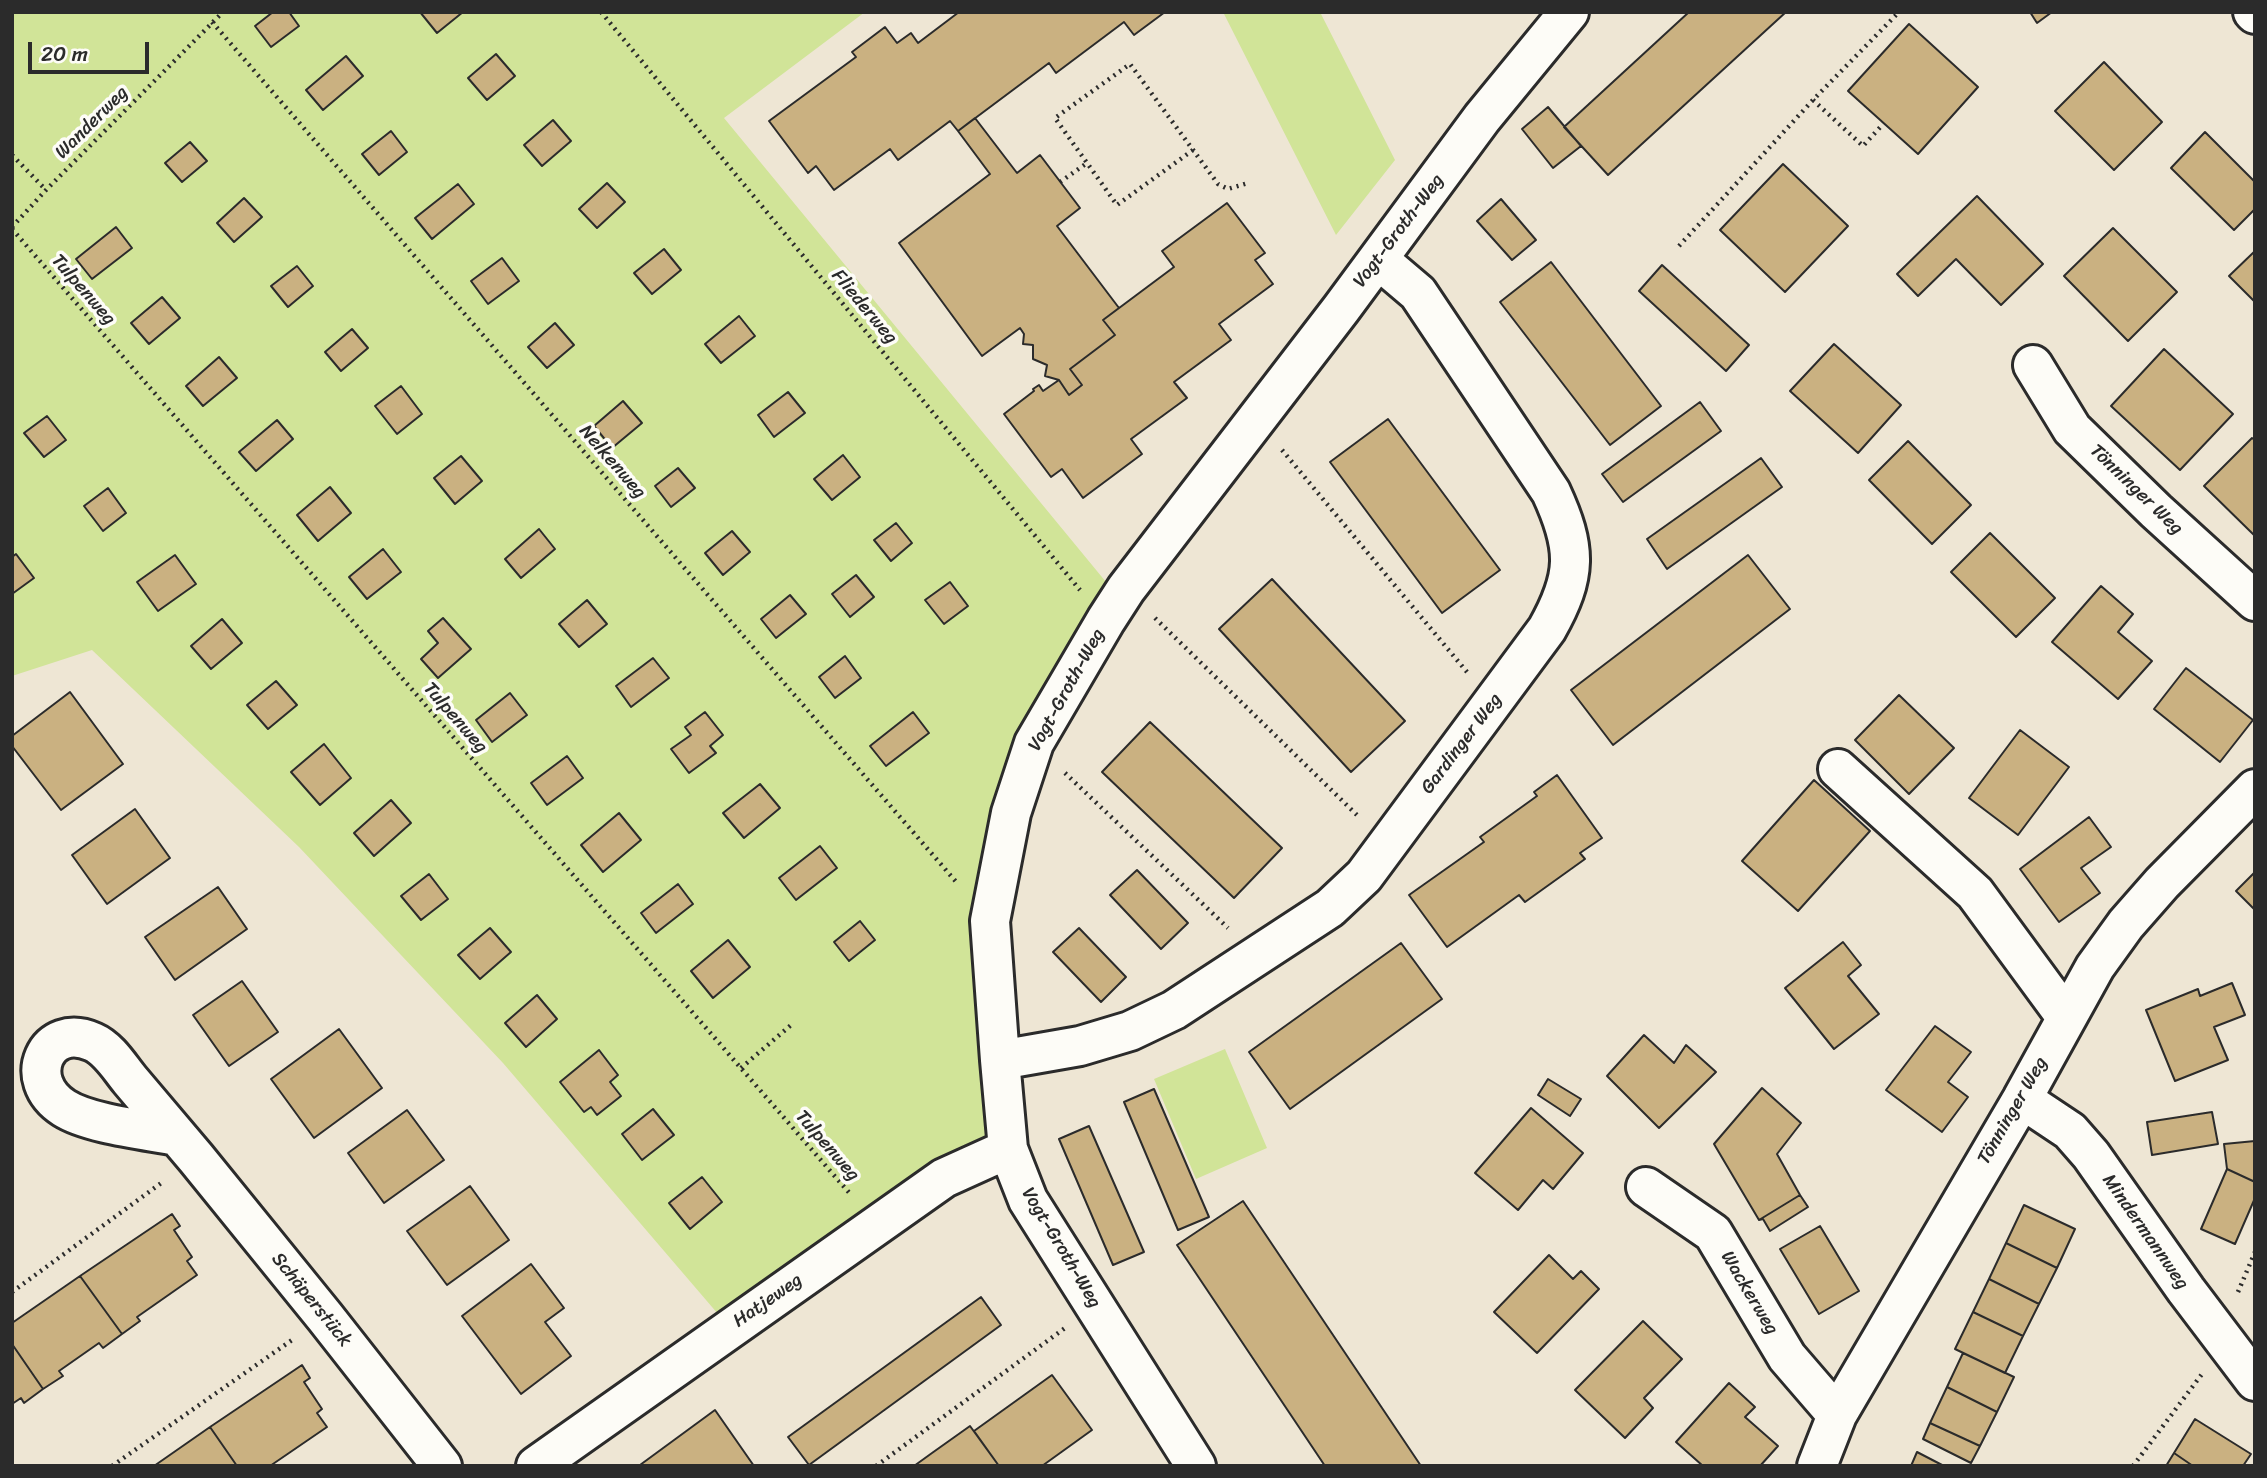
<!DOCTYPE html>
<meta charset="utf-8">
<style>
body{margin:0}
#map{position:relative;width:2267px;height:1478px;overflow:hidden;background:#eee6d4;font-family:Sriracha,sans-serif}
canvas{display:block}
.frame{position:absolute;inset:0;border:14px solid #2b2b2b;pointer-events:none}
.scale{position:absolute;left:28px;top:42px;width:121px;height:32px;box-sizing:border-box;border:4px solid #2b2b2b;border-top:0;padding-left:9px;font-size:21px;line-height:24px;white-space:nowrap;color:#2b2b2b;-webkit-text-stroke:5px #fdfcf7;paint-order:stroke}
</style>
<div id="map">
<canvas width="2267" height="1478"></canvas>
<div class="frame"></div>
<div class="scale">20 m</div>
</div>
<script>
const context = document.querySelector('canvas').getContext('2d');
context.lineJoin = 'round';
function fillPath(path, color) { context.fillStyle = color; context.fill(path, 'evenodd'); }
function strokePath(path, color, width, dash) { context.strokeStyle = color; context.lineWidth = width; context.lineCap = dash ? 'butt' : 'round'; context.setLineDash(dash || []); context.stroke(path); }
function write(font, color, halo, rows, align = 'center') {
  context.font = font + ' Sriracha,sans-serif'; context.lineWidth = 7; context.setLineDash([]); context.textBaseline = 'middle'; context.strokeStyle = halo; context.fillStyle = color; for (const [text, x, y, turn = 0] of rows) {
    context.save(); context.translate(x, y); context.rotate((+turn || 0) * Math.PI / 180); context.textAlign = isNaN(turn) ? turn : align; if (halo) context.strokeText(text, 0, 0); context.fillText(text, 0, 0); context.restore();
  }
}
const green = new Path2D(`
 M 12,12 L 865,12 L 724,118 L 1120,599 L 1106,620 L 997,877 L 1008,1149 L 730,1328 L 503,1063 L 299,847 L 92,650 L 12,676 Z
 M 1223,12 L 1320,12 L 1395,160 L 1336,235 Z
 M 1225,1049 L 1267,1148 L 1196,1179 L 1154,1079 Z`);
const building = new Path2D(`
 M 273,12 L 289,12 L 299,26 L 271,47 L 255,26 Z
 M 420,12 L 463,12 L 437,33 Z
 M 959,12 L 1165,12 L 1134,35 L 1124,22 L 1056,73 L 1049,63 L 958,131 L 950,121 L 898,160 L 890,149 L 834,190 L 816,166 L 808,173 L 769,121 L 856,57 L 852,52 L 885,27 L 897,43 L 911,33 L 918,43 Z
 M 1689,12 L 1786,12 L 1608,175 L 1564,127 Z
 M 2030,12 L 2052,12 L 2037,23 Z
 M 1909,24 L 1978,87 L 1918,154 L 1848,91 Z
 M 496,54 L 515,76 L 487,100 L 468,78 Z
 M 346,56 L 363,76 L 323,110 L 306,90 Z
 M 2104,62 L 2162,122 L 2114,170 L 2055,111 Z
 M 1548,107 L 1581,146 L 1553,168 L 1522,129 Z
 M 975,118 L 1017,173 L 1040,155 L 1080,208 L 1057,226 L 1119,308 L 1103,320 L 1115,335 L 1070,369 L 1082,385 L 1069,395 L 1059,380 L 1045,376 L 1047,365 L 1033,359 L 1033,345 L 1023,344 L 1024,334 L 1020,328 L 982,356 L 899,243 L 990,174 L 958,131 Z
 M 553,120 L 571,141 L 542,166 L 524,145 Z
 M 391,131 L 407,152 L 379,175 L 362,154 Z
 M 2205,132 L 2255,182 L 2255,209 L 2234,230 L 2171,168 Z
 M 190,142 L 207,161 L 182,182 L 165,163 Z
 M 1783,164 L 1848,226 L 1785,292 L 1720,230 Z
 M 607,183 L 625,202 L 597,228 L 579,209 Z
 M 458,184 L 474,204 L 432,239 L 415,218 Z
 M 1977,196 L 2043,264 L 2001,305 L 1956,259 L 1918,296 L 1897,274 Z
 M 244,198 L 262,217 L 234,242 L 217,223 Z
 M 1501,199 L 1536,240 L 1512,260 L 1477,221 Z
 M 1227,203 L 1265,253 L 1255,260 L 1273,284 L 1219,324 L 1231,340 L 1174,382 L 1187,398 L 1131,439 L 1142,454 L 1083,498 L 1062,469 L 1051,477 L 1004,414 L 1034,391 L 1033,389 L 1039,385 L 1043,391 L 1059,380 L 1069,395 L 1082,385 L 1070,369 L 1115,335 L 1103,320 L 1174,267 L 1162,251 Z
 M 116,227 L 132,248 L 92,279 L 76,259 Z
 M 2113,228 L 2177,292 L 2128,341 L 2064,276 Z
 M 664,249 L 681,270 L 652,294 L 634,273 Z
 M 2255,251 L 2255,302 L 2229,276 Z
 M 502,258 L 519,281 L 488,304 L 471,281 Z
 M 1551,262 L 1661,406 L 1610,445 L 1500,302 Z
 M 1662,265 L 1749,345 L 1726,371 L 1639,291 Z
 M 297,266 L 313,286 L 288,307 L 271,286 Z
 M 162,297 L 180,318 L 149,344 L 131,323 Z
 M 739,316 L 755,336 L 721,363 L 705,344 Z
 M 555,323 L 574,345 L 547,368 L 528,347 Z
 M 352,329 L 368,348 L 341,371 L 325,352 Z
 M 1834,344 L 1901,405 L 1858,453 L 1790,391 Z
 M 2164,349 L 2233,414 L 2180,470 L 2111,406 Z
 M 219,357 L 237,378 L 203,406 L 186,386 Z
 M 401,386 L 422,414 L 397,434 L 375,406 Z
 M 788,392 L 805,413 L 774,437 L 758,415 Z
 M 623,401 L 642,423 L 612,448 L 594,426 Z
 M 1700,402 L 1721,431 L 1623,502 L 1602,474 Z
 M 47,416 L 66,440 L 44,457 L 24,433 Z
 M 1388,419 L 1500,570 L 1442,613 L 1330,462 Z
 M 277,420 L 293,439 L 256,471 L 239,452 Z
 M 2252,438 L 2255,440 L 2255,536 L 2204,486 Z
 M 1908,441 L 1971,505 L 1932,544 L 1869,480 Z
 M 843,455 L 860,477 L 832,500 L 814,479 Z
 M 461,456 L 482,481 L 455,504 L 434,478 Z
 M 1761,458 L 1782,487 L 1667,569 L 1647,539 Z
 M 678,468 L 695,488 L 671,507 L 655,486 Z
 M 330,487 L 351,513 L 318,541 L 297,515 Z
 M 108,488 L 126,513 L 103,531 L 84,506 Z
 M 896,523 L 912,543 L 891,561 L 874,540 Z
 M 539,529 L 555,549 L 521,578 L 505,559 Z
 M 732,531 L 750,552 L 723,575 L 705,553 Z
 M 1990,533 L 2055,598 L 2016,637 L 1951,572 Z
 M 383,549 L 401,572 L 367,599 L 349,577 Z
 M 16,554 L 34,578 L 12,594 L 12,557 Z
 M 175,555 L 196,584 L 158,611 L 137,582 Z
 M 1748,555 L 1790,609 L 1613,745 L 1571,690 Z
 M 856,575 L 874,597 L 850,617 L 832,594 Z
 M 1272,579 L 1405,721 L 1351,772 L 1219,629 Z
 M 950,582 L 968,606 L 944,624 L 925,600 Z
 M 2101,586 L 2133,614 L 2118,632 L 2152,661 L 2118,699 L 2052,642 Z
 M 790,595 L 806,614 L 776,638 L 761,619 Z
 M 587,600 L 607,624 L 579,647 L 559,624 Z
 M 443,618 L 471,649 L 438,678 L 421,659 L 438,643 L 428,631 Z
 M 222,619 L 242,643 L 211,669 L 191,646 Z
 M 845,656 L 861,678 L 835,698 L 819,677 Z
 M 653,658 L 669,678 L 631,707 L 616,686 Z
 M 2186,668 L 2253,720 L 2220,762 L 2154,709 Z
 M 276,681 L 297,705 L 268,729 L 247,705 Z
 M 70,692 L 123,764 L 61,810 L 12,746 L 12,736 Z
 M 510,693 L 527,715 L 492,742 L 476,720 Z
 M 1899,695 L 1954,748 L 1909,794 L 1855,740 Z
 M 705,712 L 723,735 L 710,746 L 716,753 L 689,773 L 671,749 L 691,735 L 685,727 Z
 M 913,712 L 929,733 L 886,766 L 870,746 Z
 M 1150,722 L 1282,848 L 1234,898 L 1102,772 Z
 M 2020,730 L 2069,767 L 2018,835 L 1969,798 Z
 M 324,744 L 351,778 L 320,805 L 291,772 Z
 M 567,756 L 583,778 L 547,805 L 531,783 Z
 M 1557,775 L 1602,838 L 1580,853 L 1585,859 L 1525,902 L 1519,895 L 1447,947 L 1409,895 L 1484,842 L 1480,837 L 1537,796 L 1534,792 Z
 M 1814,780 L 1870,831 L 1798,911 L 1742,861 Z
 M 760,784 L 780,808 L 744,838 L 723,813 Z
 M 391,800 L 411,823 L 374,856 L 354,833 Z
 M 135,809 L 170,858 L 107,904 L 72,855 Z
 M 619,813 L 641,840 L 603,872 L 581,845 Z
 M 2089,817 L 2111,847 L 2081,868 L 2100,893 L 2059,922 L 2020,869 Z
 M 820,846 L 837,868 L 796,900 L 779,878 Z
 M 1137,870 L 1188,923 L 1161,949 L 1110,895 Z
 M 2255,872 L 2255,910 L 2236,891 Z
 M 429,874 L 448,899 L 421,920 L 401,896 Z
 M 678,884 L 693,904 L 656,933 L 641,913 Z
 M 218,887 L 247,929 L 175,980 L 145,937 Z
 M 860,921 L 875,940 L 849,961 L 834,942 Z
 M 490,928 L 511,952 L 480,979 L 458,955 Z
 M 1079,928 L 1126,977 L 1101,1002 L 1053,952 Z
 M 728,940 L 750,967 L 713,998 L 691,971 Z
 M 1843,942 L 1861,965 L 1848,976 L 1879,1014 L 1834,1049 L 1785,988 Z
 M 1401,943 L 1442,999 L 1290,1109 L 1249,1052 Z
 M 242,981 L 278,1032 L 229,1066 L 193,1015 Z
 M 2232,983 L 2245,1015 L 2214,1027 L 2228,1060 L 2175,1081 L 2146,1010 L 2198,989 L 2200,996 Z
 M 537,995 L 557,1019 L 526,1047 L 505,1023 Z
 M 1935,1026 L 1971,1052 L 1948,1082 L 1968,1097 L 1942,1132 L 1886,1090 Z
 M 339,1029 L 382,1088 L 314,1138 L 271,1079 Z
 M 1644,1035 L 1674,1063 L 1686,1045 L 1716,1072 L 1659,1128 L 1607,1076 Z
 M 599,1050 L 618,1075 L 610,1082 L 621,1096 L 597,1115 L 591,1107 L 584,1112 L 560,1082 Z
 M 1548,1079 L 1581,1099 L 1570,1116 L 1538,1095 Z
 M 1762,1088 L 1801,1123 L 1777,1154 L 1800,1195 L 1759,1220 L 1714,1144 Z
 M 1154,1089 L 1209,1217 L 1178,1230 L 1124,1102 Z
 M 1531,1108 L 1583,1153 L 1553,1189 L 1543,1180 L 1518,1210 L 1475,1173 Z
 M 653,1109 L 674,1135 L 642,1160 L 622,1134 Z
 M 407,1110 L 444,1160 L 384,1203 L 348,1153 Z
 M 2212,1112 L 2218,1144 L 2152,1155 L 2147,1122 Z
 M 1089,1126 L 1144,1252 L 1113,1265 L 1059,1139 Z
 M 2255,1141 L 2255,1182 L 2227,1169 L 2224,1144 Z
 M 2227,1169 L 2255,1182 L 2255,1198 L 2235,1244 L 2201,1229 Z
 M 702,1177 L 722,1202 L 690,1229 L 669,1203 Z
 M 470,1186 L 509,1240 L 447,1285 L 407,1231 Z
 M 1800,1195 L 1808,1207 L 1770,1231 L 1763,1219 L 1759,1220 Z
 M 1243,1201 L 1421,1466 L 1325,1466 L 1177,1245 Z
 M 2024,1205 L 2075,1229 L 2057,1268 L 2006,1243 Z
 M 172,1214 L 180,1226 L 174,1230 L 192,1257 L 187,1261 L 197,1275 L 137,1317 L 140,1321 L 122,1334 L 80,1276 Z
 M 1820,1226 L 1859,1291 L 1819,1314 L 1780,1249 Z
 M 2006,1243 L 2057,1268 L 2039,1304 L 1989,1279 Z
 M 1549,1255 L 1573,1279 L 1581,1271 L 1599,1289 L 1537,1353 L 1494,1312 Z
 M 531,1264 L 564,1308 L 545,1322 L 571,1356 L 521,1394 L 462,1316 Z
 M 80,1276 L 122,1334 L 103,1348 L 99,1343 L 59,1371 L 63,1376 L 43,1389 L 12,1344 L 12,1323 Z
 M 1989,1279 L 2039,1304 L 2023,1336 L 1973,1312 Z
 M 981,1297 L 1001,1325 L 809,1465 L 788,1437 Z
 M 1973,1312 L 2023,1336 L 2005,1373 L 1955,1349 Z
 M 1643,1321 L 1682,1359 L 1644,1398 L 1653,1408 L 1625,1438 L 1575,1390 Z
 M 12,1344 L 43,1389 L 24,1403 L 21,1398 L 12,1404 Z
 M 1963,1353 L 2014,1377 L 1997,1412 L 1947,1387 Z
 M 302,1365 L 310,1378 L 304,1382 L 322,1409 L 317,1413 L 327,1427 L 270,1466 L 237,1466 L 210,1427 Z
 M 1052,1375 L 1092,1430 L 1042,1466 L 999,1466 L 974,1431 Z
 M 1729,1383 L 1755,1407 L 1745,1417 L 1778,1446 L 1760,1466 L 1703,1466 L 1676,1442 Z
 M 1947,1387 L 1997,1412 L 1980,1446 L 1930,1423 Z
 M 715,1410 L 754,1466 L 641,1466 L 640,1465 Z
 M 2195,1419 L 2251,1454 L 2243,1466 L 2193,1466 L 2174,1453 Z
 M 1930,1423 L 1980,1446 L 1971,1463 L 1923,1439 Z
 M 970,1426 L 999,1466 L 914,1466 L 932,1453 Z
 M 210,1427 L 237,1466 L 154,1466 Z
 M 1917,1452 L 1944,1466 L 1911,1466 Z
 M 2174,1453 L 2193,1466 L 2166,1466 Z`);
const path = new Path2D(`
 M 601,12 L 1080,590
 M 212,22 L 958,884
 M 1813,100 L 1863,146 L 1884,123
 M 1193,150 L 1117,205 L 1055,118 L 1130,64 L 1218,184 L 1228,189 L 1248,183
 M 12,155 L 46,190
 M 1060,182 L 1087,163
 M 12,227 L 46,190 L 223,12
 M 12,229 L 852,1196
 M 1679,246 L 1813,100 L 1899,12
 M 1282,450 L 1467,672
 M 1155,618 L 1359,817
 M 1065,773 L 1228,928
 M 741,1068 L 791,1025
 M 12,1292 L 164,1181
 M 2238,1292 L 2255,1252
 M 112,1466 L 292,1340
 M 876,1466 L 1065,1328
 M 2133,1466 L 2202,1374`);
const minor = new Path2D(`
 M 2253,12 L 2255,14
 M 2033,365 L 2072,429 L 2156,511 L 2255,601
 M 1838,769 L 1975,893 L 2066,1017
 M 1000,1060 L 1080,1046 L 1130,1031 L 1174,1010 L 1330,908 L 1364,876 L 1547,629 C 1577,576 1577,548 1551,492 L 1418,293 L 1378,259
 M 2022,1099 L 2070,1131 L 2091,1155 L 2186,1290 L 2255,1381
 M 177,1136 C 146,1130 89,1124 64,1108 C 20,1080 46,1021 93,1042 C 109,1049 120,1068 130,1080 C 152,1106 174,1132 196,1158 L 325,1317 L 442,1466
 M 1646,1187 L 1713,1233 L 1787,1357 L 1837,1415
 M 536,1466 L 944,1178 L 1008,1149
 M 1196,1466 L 1028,1200 L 1008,1149 L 1000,1060 L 990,921 L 1011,813 L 1034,743 L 1106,620 L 1126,589 L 1341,309 L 1482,118 L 1569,12
 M 1817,1466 L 1837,1415 L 2022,1099 L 2095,967 L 2126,924 L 2162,883 L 2255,789`);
const streetNames = [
 ["Wanderweg",92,123,-45],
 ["Vogt-Groth-Weg",1399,231,-53],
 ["Tulpenweg",83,290,49],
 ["Fliederweg",864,307,50],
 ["Nelkenweg",612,462,49],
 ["Tönninger Weg",2136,490,44],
 ["Vogt-Groth-Weg",1067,690,-61],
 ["Tulpenweg",455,718,49],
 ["Gardinger Weg",1462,744,-53],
 ["Tönninger Weg",2013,1111,-60],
 ["Tulpenweg",827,1146,49],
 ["Mindermannweg",2145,1232,55],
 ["Vogt-Groth-Weg",1061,1248,59],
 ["Wackerweg",1749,1293,59],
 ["Schäperstück",311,1300,51],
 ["Hatjeweg",768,1301,-35]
];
fillPath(green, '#d1e498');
fillPath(building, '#cab181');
strokePath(building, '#2b2b2b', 2);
strokePath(minor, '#2b2b2b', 44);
strokePath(path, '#2b2b2b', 4.5, [2, 5]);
strokePath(minor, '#fdfcf7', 38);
write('19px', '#2b2b2b', '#fdfcf7', streetNames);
</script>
